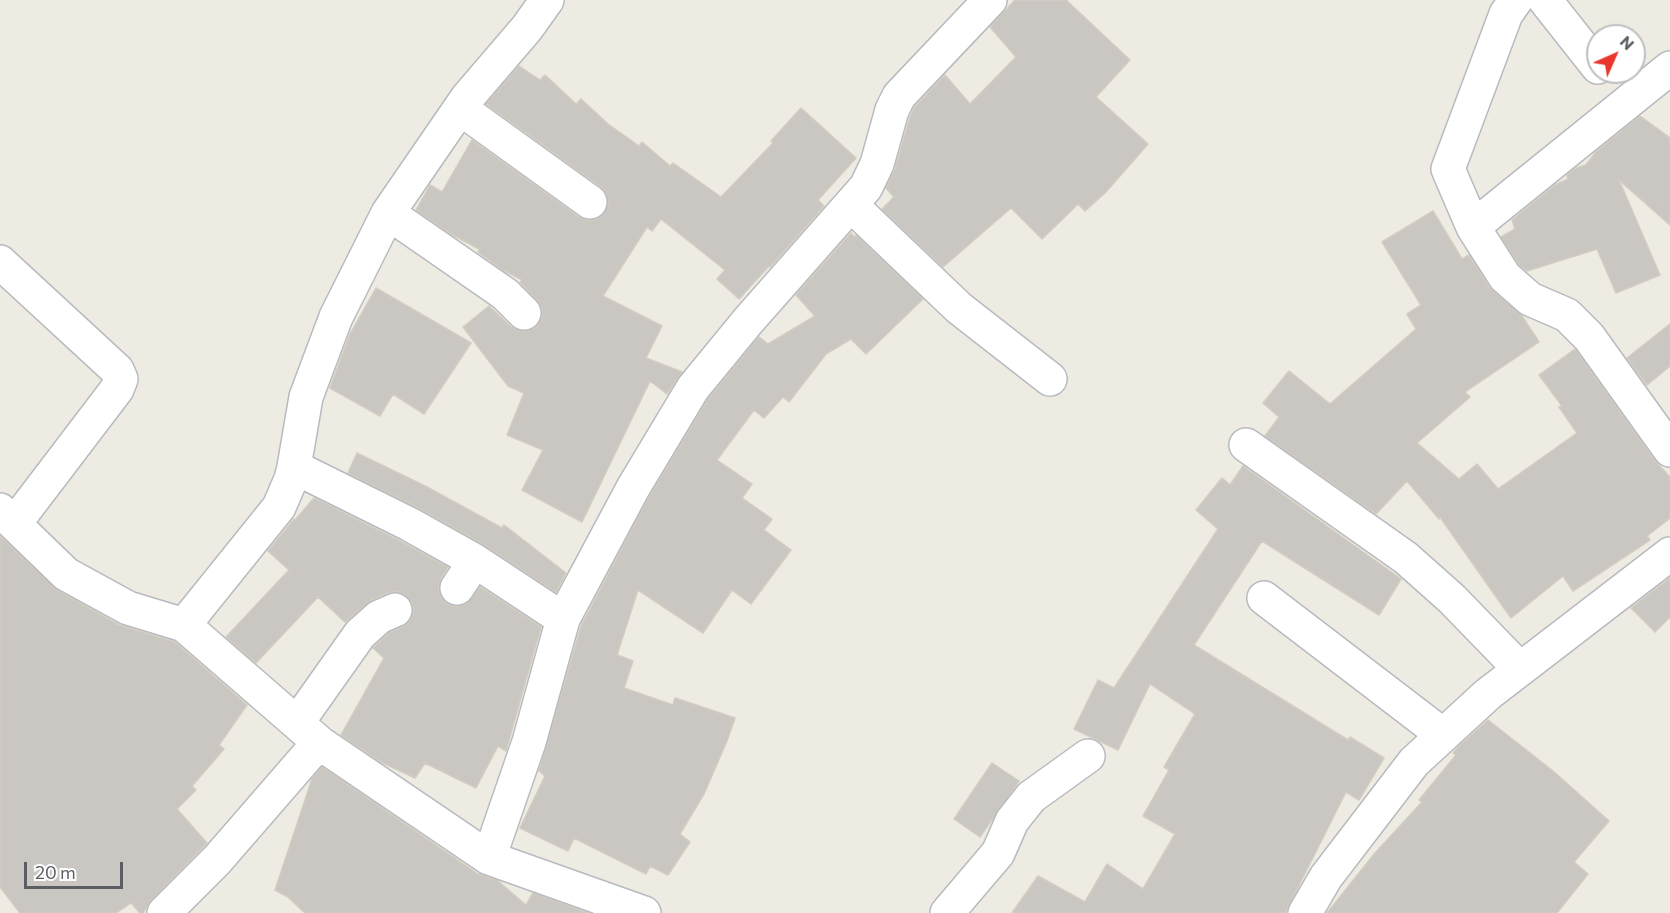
<!DOCTYPE html>
<style>
body{margin:0}
#map{position:relative;width:1670px;height:913px;overflow:hidden;background:#edebe2;font-family:Commissioner,sans-serif}
canvas{display:block}
.north{position:absolute;left:1586px;top:24px;width:60px;height:60px;box-sizing:border-box;background:#fff;border:2px solid #bdbfc1;border-radius:50%;rotate:45deg;font-size:16px;font-weight:700;line-height:24px;text-align:center;color:#5b5f63}
.north::after{content:'';display:block;margin:auto;width:21px;height:27px;background:#e8372e;clip-path:polygon(50% 0,100% 100%,50% 72%,0 100%)}
.scale{position:absolute;left:24px;top:862px;width:99px;height:27px;box-sizing:border-box;border:3px solid #5b5f63;border-top:0;padding-left:8px;font-size:18px;line-height:21px;white-space:nowrap;color:#5b5f63;-webkit-text-stroke:4px #fff;paint-order:stroke}
</style>
<div id="map">
<canvas width="1670" height="913"></canvas>
<div class="north">N</div>
<div class="scale">20 m</div>
</div>
<script>
const context = document.querySelector('canvas').getContext('2d');
context.lineJoin = 'round';
function fillPath(path, color) { context.fillStyle = color; context.fill(path, 'evenodd'); }
function strokePath(path, color, width, dash) { context.strokeStyle = color; context.lineWidth = width; context.lineCap = dash ? 'butt' : 'round'; context.setLineDash(dash || []); context.stroke(path); }
const building = new Path2D(`
 M 1015,0 L 1066,0 L 1130,60 L 1096,97 L 1148,144 L 1106,192 L 1085,211 L 1078,204 L 1042,239 L 1011,208 L 943,267 L 882,209 L 894,197 L 886,188 L 895,169 L 910,117 L 914,108 L 945,75 L 970,104 L 1016,57 L 990,27 Z
 M 519,66 L 540,80 L 545,75 L 576,104 L 581,99 L 608,124 L 639,146 L 642,142 L 670,166 L 673,163 L 721,197 L 773,143 L 771,141 L 801,108 L 856,158 L 818,200 L 824,206 L 770,267 L 769,266 L 739,299 L 717,279 L 725,270 L 661,219 L 652,231 L 647,227 L 603,296 L 662,326 L 646,358 L 682,372 L 667,394 L 650,381 L 582,522 L 522,490 L 543,450 L 507,435 L 524,393 L 508,386 L 463,327 L 489,306 L 511,327 L 519,331 L 528,331 L 537,327 L 542,318 L 542,308 L 537,300 L 520,282 L 522,280 L 503,270 L 478,252 L 479,249 L 451,234 L 416,210 L 430,185 L 442,192 L 472,140 L 579,217 L 588,221 L 597,219 L 605,212 L 609,203 L 607,195 L 601,187 L 486,104 Z
 M 1640,116 L 1670,138 L 1670,225 L 1619,180 L 1660,275 L 1616,293 L 1597,249 L 1527,271 L 1519,265 L 1501,237 L 1515,229 L 1512,220 L 1555,185 L 1568,179 L 1567,175 L 1576,168 L 1586,165 L 1596,152 Z
 M 1433,211 L 1462,259 L 1469,255 L 1489,287 L 1522,316 L 1539,342 L 1465,392 L 1470,397 L 1417,443 L 1459,479 L 1477,464 L 1498,489 L 1577,433 L 1559,407 L 1562,406 L 1539,375 L 1575,349 L 1655,461 L 1670,477 L 1670,518 L 1647,536 L 1650,540 L 1573,591 L 1563,576 L 1511,618 L 1440,517 L 1439,519 L 1407,481 L 1376,514 L 1265,436 L 1279,417 L 1263,403 L 1289,371 L 1330,404 L 1416,329 L 1407,314 L 1421,305 L 1382,242 Z
 M 851,233 L 854,237 L 856,235 L 923,299 L 866,354 L 851,339 L 826,354 L 789,402 L 783,397 L 764,418 L 754,410 L 717,460 L 752,484 L 742,498 L 772,519 L 764,530 L 791,550 L 751,604 L 732,590 L 703,633 L 638,590 L 617,655 L 633,661 L 624,688 L 673,705 L 675,698 L 735,718 L 727,741 L 704,794 L 680,834 L 690,842 L 668,875 L 650,866 L 646,874 L 574,838 L 568,851 L 520,828 L 545,776 L 539,771 L 581,626 L 649,497 L 708,399 L 759,337 L 768,344 L 815,316 L 796,295 Z
 M 376,288 L 471,343 L 424,414 L 393,394 L 380,416 L 330,388 L 350,334 Z
 M 1670,324 L 1670,366 L 1647,385 L 1627,358 Z
 M 357,453 L 427,487 L 502,528 L 504,525 L 566,573 L 556,592 L 484,545 L 417,507 L 348,473 Z
 M 1243,466 L 1401,579 L 1379,615 L 1262,541 L 1194,645 L 1348,740 L 1350,737 L 1384,758 L 1359,800 L 1346,792 L 1285,913 L 1012,913 L 1038,876 L 1085,902 L 1107,864 L 1143,889 L 1175,834 L 1143,816 L 1169,770 L 1164,767 L 1195,714 L 1150,684 L 1118,750 L 1074,729 L 1098,680 L 1114,688 L 1218,529 L 1196,510 L 1222,478 L 1230,485 Z
 M 314,498 L 400,541 L 448,567 L 441,578 L 438,587 L 441,597 L 447,604 L 456,607 L 466,604 L 480,587 L 541,627 L 506,751 L 498,746 L 476,788 L 425,763 L 415,778 L 381,762 L 341,735 L 384,658 L 373,648 L 389,633 L 403,627 L 410,621 L 414,611 L 412,603 L 406,595 L 396,591 L 387,593 L 371,600 L 345,622 L 318,597 L 256,663 L 226,637 L 289,570 L 268,551 L 294,519 L 295,520 Z
 M 0,536 L 57,590 L 119,625 L 175,642 L 247,705 L 219,745 L 224,749 L 192,786 L 196,790 L 177,809 L 207,843 L 151,900 L 143,913 L 140,913 L 131,903 L 116,913 L 20,913 L 0,887 Z
 M 1670,578 L 1670,617 L 1655,632 L 1631,608 Z
 M 1488,720 L 1553,771 L 1609,821 L 1574,862 L 1588,874 L 1557,913 L 1327,913 L 1375,853 L 1422,802 L 1419,800 L 1456,755 L 1453,753 L 1458,747 Z
 M 992,763 L 1019,781 L 980,837 L 954,819 Z
 M 322,767 L 478,874 L 498,881 L 526,905 L 533,893 L 588,913 L 305,913 L 288,897 L 275,890 L 312,779 Z`);
const minor = new Path2D(`
 M 1516,0 L 1506,14 L 1448,169 L 1473,227 L 1670,68
 M 1545,0 L 1598,67
 M 461,109 L 590,202
 M 851,205 L 959,308 L 1050,379
 M 388,213 L 505,294 L 524,313
 M 1473,227 L 1505,277 L 1530,299 L 1567,315 L 1589,337 L 1670,450
 M 0,262 L 117,370 L 121,379 L 117,389 L 15,523
 M 1246,445 L 1406,558 L 1452,599 L 1520,669
 M 294,467 L 409,524 L 475,561 L 563,619
 M 0,510 L 66,574 L 128,608 L 184,625 L 321,744 L 489,858 L 644,913
 M 457,588 L 475,561
 M 1264,598 L 1443,735
 M 184,625 L 279,507 L 291,479 L 294,467 L 306,397 L 336,317 L 388,213 L 467,98 L 527,28 L 547,0
 M 297,723 L 360,634 L 379,617 L 395,610
 M 489,858 L 529,742 L 563,619 L 633,488 L 693,388 L 748,321 L 866,187 L 877,164 L 892,110 L 899,96 L 990,0
 M 164,913 L 217,860 L 309,754 L 321,744
 M 947,913 L 998,853 L 1012,821 L 1031,797 L 1088,756
 M 1305,913 L 1326,877 L 1414,762 L 1488,694 L 1670,554`);
fillPath(building, '#cac7c2');
strokePath(building, '#d2ccc1', 1.5);
strokePath(minor, '#b8babf', 36);
strokePath(minor, '#fff', 33);
</script>
